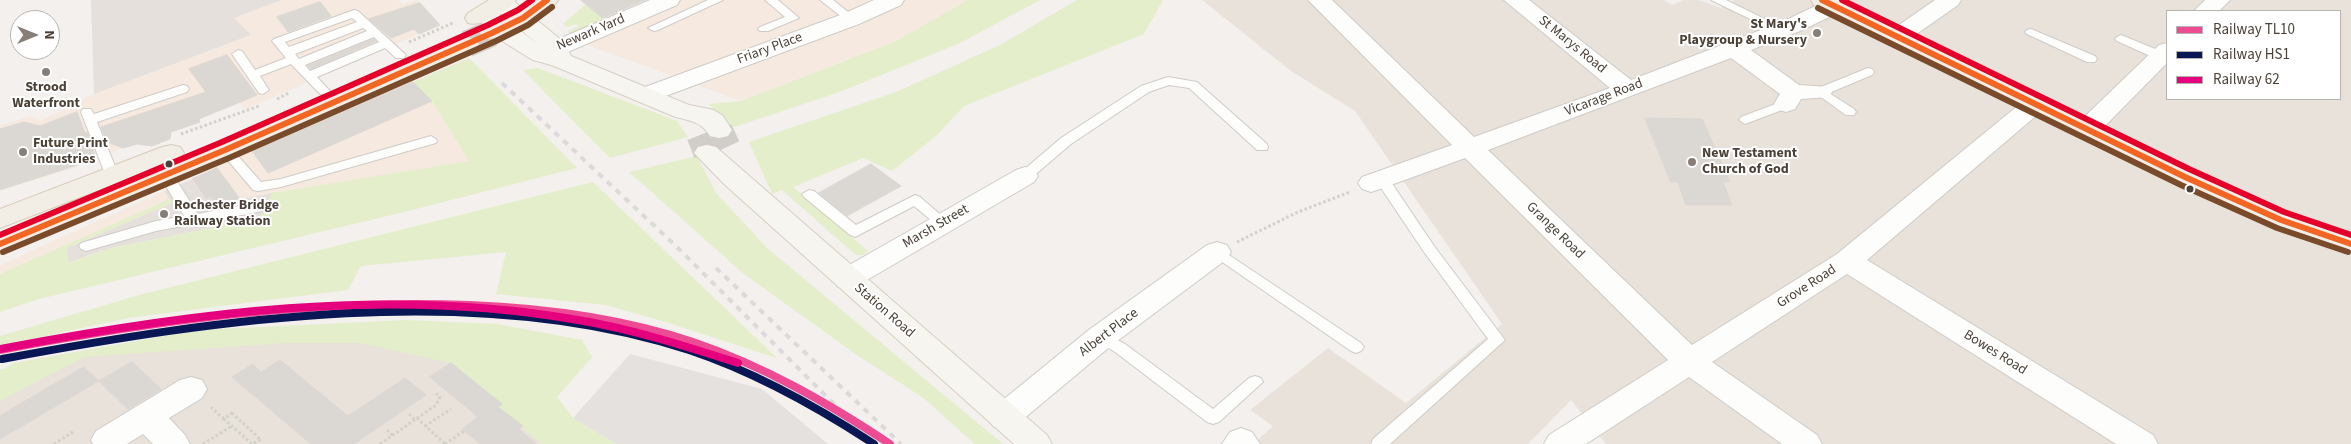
<!DOCTYPE html>
<style>
body{margin:0}
#map{position:relative;width:2351px;height:444px;overflow:hidden;background:#f3f0ed;font-family:"Source Sans 3",sans-serif}
canvas{display:block}
.legend{position:absolute;left:2166px;top:10px;width:175px;height:90px;box-sizing:border-box;background:#fff;border:1px solid #b7b3af;margin:0;padding:6px 9px;list-style:none;font-size:15px;color:#4b4137}
.legend li{display:flex;align-items:center;gap:10px;height:25px}
.legend b{width:25px;border:1px solid #b7b3af}
.north{position:absolute;left:10px;top:10px;width:50px;height:50px;box-sizing:border-box;background:#fff;border:1px solid #b7b3af;border-radius:50%;rotate:90deg;font-size:14px;font-weight:700;line-height:20px;text-align:center;color:#4b4137}
.north::after{content:'';display:block;margin:auto;width:18px;height:22px;background:#867e77;clip-path:polygon(50% 0,100% 100%,50% 72%,0 100%)}
</style>
<div id="map">
<canvas width="2351" height="444"></canvas>
<ul class="legend">
<li><b style="height:6px;background:#ee4b95"></b>Railway TL10</li>
<li><b style="height:6px;background:#091855"></b>Railway HS1</li>
<li><b style="height:6px;background:#e5007d"></b>Railway 62</li>
</ul>
<div class="north">N</div>
</div>
<script>
const context = document.querySelector('canvas').getContext('2d');
context.lineJoin = 'round';
function fillPath(path, color) { context.fillStyle = color; context.fill(path, 'evenodd'); }
function strokePath(path, color, width, dash) { context.strokeStyle = color; context.lineWidth = width; context.lineCap = dash ? 'butt' : 'round'; context.setLineDash(dash || []); context.stroke(path); }
function write(font, color, halo, rows, align = 'center') {
  context.font = font + ' "Source Sans 3",sans-serif'; context.lineWidth = 4; context.setLineDash([]); context.textBaseline = 'middle'; context.strokeStyle = halo; context.fillStyle = color; for (const [text, x, y, turn = 0] of rows) {
    context.save(); context.translate(x, y); context.rotate((+turn || 0) * Math.PI / 180); context.textAlign = isNaN(turn) ? turn : align; if (halo) context.strokeText(text, 0, 0); context.fillText(text, 0, 0); context.restore();
  }
}
const residential = new Path2D(`
 M 1202,0 L 1664,0 L 1672,5 L 1684,0 L 1699,0 L 1721,8 L 1734,0 L 2351,0 L 2351,444 L 1606,444 L 1571,400 L 1528,444 L 1253,444 L 1273,426 L 1250,410 L 1328,348 L 1406,403 L 1502,324 L 1355,111 L 1291,71 ZM 2167,11 L 2340,11 L 2340,99 L 2167,99 Z
 M 322,332 L 496,359 L 608,444 L 0,444 L 0,370 L 115,346 Z`);
const commercial = new Path2D(`
 M 282,0 L 398,0 L 403,4 L 417,0 L 440,25 L 246,109 L 240,103 L 199,118 L 200,122 L 123,148 L 67,170 L 0,190 L 0,125 L 31,116 L 40,121 L 94,94 L 251,35 L 233,19 Z
 M 679,0 L 968,0 L 894,42 L 741,101 L 587,45 L 598,34 Z
 M 413,82 L 432,101 L 469,161 L 260,218 L 107,249 L 0,287 L 0,265 L 252,151 Z`);
const industrial = new Path2D(`
 M 91,0 L 282,0 L 234,18 L 251,35 L 94,94 Z
 M 193,179 L 206,198 L 210,196 L 216,204 L 272,193 L 260,218 L 107,249 L 0,287 L 0,277 L 172,203 L 164,191 Z`);
const green = new Path2D(`
 M 968,0 L 1040,0 L 960,43 L 837,93 L 728,129 L 709,104 L 741,101 L 894,42 Z
 M 1077,0 L 1163,0 L 1144,34 L 964,106 L 936,136 L 892,171 L 863,158 L 793,187 L 868,251 L 863,255 L 856,255 L 782,190 L 772,194 L 749,142 L 896,92 L 1000,45 Z
 M 586,4 L 604,19 L 597,29 L 572,38 L 568,31 L 579,26 L 576,24 L 566,27 L 563,24 Z
 M 469,58 L 577,168 L 400,213 L 39,299 L 0,312 L 0,274 L 170,199 L 172,203 L 67,248 L 69,263 L 107,249 L 260,218 L 272,193 L 469,161 L 432,101 L 413,82 Z
 M 538,68 L 677,121 L 688,137 L 610,158 L 523,70 Z
 M 697,156 L 716,193 L 767,248 L 1003,444 L 975,444 L 922,397 L 854,353 L 744,274 L 629,172 Z
 M 593,182 L 777,358 L 662,321 L 606,305 L 496,294 L 506,252 L 361,266 L 348,290 L 128,318 L 0,346 L 0,336 L 139,295 Z
 M 406,320 L 497,324 L 582,340 L 592,357 L 557,397 L 573,418 L 616,444 L 541,444 L 498,407 L 502,404 L 451,363 L 360,343 L 286,343 L 84,357 L 0,401 L 0,371 L 14,363 L 198,330 Z`);
const parking = new Path2D(`
 M 630,354 L 762,389 L 828,444 L 616,444 L 573,418 Z`);
const building = new Path2D(`
 M 581,0 L 645,0 L 603,18 Z
 M 320,2 L 331,16 L 288,32 L 277,17 Z
 M 420,3 L 440,25 L 419,34 L 414,29 L 391,38 L 369,19 Z
 M 374,39 L 376,41 L 311,69 L 308,66 Z
 M 227,55 L 257,95 L 199,119 L 200,122 L 171,132 L 170,139 L 152,146 L 137,144 L 123,148 L 107,142 L 101,127 L 206,92 L 189,69 Z
 M 413,82 L 432,101 L 268,173 L 252,151 Z
 M 77,112 L 85,133 L 87,132 L 96,159 L 0,190 L 0,129 L 24,122 L 40,126 Z
 M 1645,118 L 1702,119 L 1730,182 L 1723,182 L 1732,205 L 1686,205 L 1678,182 L 1671,182 Z
 M 871,164 L 901,186 L 847,216 L 819,193 Z
 M 217,168 L 240,199 L 216,204 L 210,196 L 206,198 L 193,179 Z
 M 280,360 L 348,416 L 405,378 L 426,395 L 354,444 L 311,444 L 232,377 L 253,364 L 261,372 Z
 M 132,362 L 161,389 L 128,409 L 99,381 Z
 M 451,363 L 502,404 L 498,407 L 523,426 L 519,429 L 536,444 L 480,444 L 462,429 L 478,417 L 430,377 Z
 M 84,367 L 99,381 L 0,439 L 0,416 Z`);
const secondaryTunnel = new Path2D(`
 M 719,130 L 727,147
 M 700,135 L 707,153`);
const primaryTunnel = new Path2D(`
 M 467,44 L 492,33`);
const path = new Path2D(`
 M 409,42 L 455,22
 M 277,99 L 289,93
 M 181,134 L 259,106
 M 1237,242 L 1298,212 L 1350,192
 M 211,407 L 224,419
 M 232,413 L 260,439 L 261,439 L 252,444 L 224,419 Z
 M 409,414 L 415,420
 M 417,418 L 445,444
 M 425,426 L 451,409
 M 387,430 L 392,435
 M 54,444 L 73,432
 M 203,444 L 232,426
 M 380,444 L 436,405 L 440,397 L 436,393
 M 445,444 L 464,431`);
const service = new Path2D(`
 M 708,0 L 723,0 L 658,30 L 654,31 L 648,28 Z
 M 765,0 L 778,0 L 799,18 L 768,31 L 760,31 L 758,29 L 760,27 L 785,17 Z
 M 820,0 L 833,0 L 857,19 L 851,22 L 847,21 Z
 M 1711,0 L 1726,0 L 1787,30 L 1785,32 L 1777,32 Z
 M 354,10 L 358,11 L 406,55 L 404,58 L 396,58 L 385,48 L 317,77 L 330,91 L 328,94 L 320,94 L 291,64 L 260,76 L 269,90 L 263,94 L 259,93 L 232,54 L 238,50 L 242,51 L 255,70 L 286,58 L 272,41 L 274,39 ZM 352,18 L 357,22 L 289,47 L 285,42 ZM 363,28 L 367,31 L 299,59 L 295,54 ZM 374,37 L 379,42 L 310,71 L 305,65 Z
 M 2031,29 L 2095,56 L 2097,59 L 2095,62 L 2087,62 L 2027,34 L 2025,32 L 2027,30 Z
 M 2121,35 L 2165,53 L 2167,56 L 2165,59 L 2157,59 L 2117,41 L 2115,39 L 2117,37 Z
 M 1868,68 L 1872,69 L 1874,72 L 1872,75 L 1829,93 L 1854,109 L 1856,112 L 1854,115 L 1846,115 L 1814,92 L 1816,89 Z
 M 1168,77 L 1197,82 L 1267,144 L 1268,147 L 1267,150 L 1257,150 L 1189,88 L 1169,85 L 1149,92 L 1071,144 L 1030,179 L 1020,179 L 1018,176 L 1020,173 L 1061,138 L 1141,86 Z
 M 183,85 L 187,86 L 189,89 L 187,92 L 97,122 L 119,176 L 117,179 L 107,179 L 81,112 L 83,109 L 91,109 L 94,114 Z
 M 1786,100 L 1792,104 L 1790,107 L 1745,124 L 1739,120 L 1741,117 Z
 M 431,136 L 437,140 L 436,143 L 281,187 L 258,191 L 253,190 L 219,150 L 220,147 L 230,147 L 261,182 L 281,179 Z
 M 166,171 L 171,172 L 198,214 L 263,201 L 270,206 L 263,211 L 156,231 L 86,251 L 81,249 L 79,246 L 81,243 L 156,221 L 184,216 L 159,175 Z
 M 1382,175 L 1387,176 L 1434,246 L 1505,340 L 1390,444 L 1371,444 L 1373,439 L 1488,339 L 1424,252 L 1377,182 L 1375,179 L 1377,176 Z
 M 809,190 L 814,191 L 856,225 L 915,195 L 920,197 L 950,223 L 943,228 L 938,226 L 914,206 L 855,237 L 850,235 L 804,197 L 802,194 Z
 M 1217,247 L 1361,343 L 1364,347 L 1361,351 L 1356,353 L 1351,351 L 1212,255 L 1210,252 L 1212,249 Z
 M 1101,331 L 1125,344 L 1213,409 L 1249,378 L 1255,376 L 1261,378 L 1263,382 L 1219,422 L 1213,424 L 1207,422 L 1115,352 L 1096,341 L 1093,337 L 1096,333 Z`);
const minor = new Path2D(`
 M 650,0 L 680,0 L 677,5 L 549,60 L 541,62 L 533,60 L 529,55 L 533,50 Z
 M 874,0 L 904,0 L 901,5 L 859,24 L 655,100 L 646,103 L 637,100 L 634,95 L 637,90 L 843,14 Z
 M 1308,0 L 1332,0 L 1474,137 L 1610,88 L 1504,0 L 1529,0 L 1631,80 L 1784,21 L 1826,1 L 1842,1 L 1845,6 L 1842,11 L 1800,31 L 1751,50 L 1799,85 L 1829,87 L 1832,92 L 1829,97 L 1801,99 L 1795,109 L 1786,112 L 1777,109 L 1774,104 L 1780,94 L 1731,58 L 1488,150 L 1692,345 L 1837,254 L 2026,99 L 2035,96 L 2044,99 L 2047,104 L 2044,109 L 1867,260 L 2153,435 L 2158,444 L 2116,444 L 1847,274 L 1712,362 L 1817,435 L 1822,444 L 1782,444 L 1689,377 L 1586,444 L 1544,444 L 1549,435 L 1668,360 L 1465,158 L 1380,189 L 1371,192 L 1362,189 L 1358,183 L 1362,177 L 1452,145 Z
 M 1935,0 L 1961,0 L 1958,5 L 1905,42 L 1897,44 L 1889,42 L 1885,37 L 1889,32 Z
 M 2205,0 L 2230,0 L 2219,11 L 2194,11 Z
 M 2167,43 L 2167,63 L 2095,136 L 2086,138 L 2077,136 L 2073,130 L 2077,124 L 2159,45 Z
 M 1025,167 L 1034,170 L 1038,176 L 1034,182 L 857,286 L 847,289 L 837,286 L 833,279 L 837,272 L 1016,170 Z
 M 1217,242 L 1227,245 L 1231,252 L 1227,259 L 1112,345 L 1015,426 L 1004,430 L 993,426 L 988,417 L 993,408 L 1090,329 L 1207,245 Z
 M 191,377 L 202,380 L 207,389 L 202,398 L 169,418 L 185,435 L 190,444 L 153,444 L 143,434 L 127,444 L 93,444 L 91,440 L 96,431 L 180,380 Z
 M 1241,428 L 1252,432 L 1260,444 L 1222,444 L 1230,432 Z`);
const secondary = new Path2D(`
 M 493,0 L 512,0 L 565,43 L 571,56 L 689,105 L 714,110 L 723,116 L 732,130 L 728,136 L 719,138 L 710,136 C 701,121 689,121 673,116 L 554,66 L 531,59 L 502,41 L 472,14 L 475,9 L 483,7 L 491,9 L 538,44 L 494,8 L 491,3 Z
 M 707,145 L 716,147 L 1047,435 L 1052,444 L 1014,444 L 724,184 L 694,153 L 698,147 Z`);
const primary = new Path2D(`
 M 489,0 L 516,0 C 507,13 483,27 468,23 L 465,18 L 468,13 Z
 M 533,0 L 558,0 C 547,17 504,43 484,38 L 480,33 L 484,28 L 515,13 Z
 M 1811,0 L 1840,0 L 2194,171 L 2291,213 L 2351,234 L 2351,254 L 2271,227 L 2176,183 L 1814,5 Z
 M 467,37 L 475,39 L 479,44 L 475,49 L 234,156 L 0,254 L 0,233 L 177,160 L 0,228 L 0,209 L 162,147 L 171,145 L 180,147 L 184,153 L 180,159 Z`);
const rail = new Path2D(`
 M 502,83 L 678,248 L 874,444
 M 716,268 L 901,444`);
const bus1 = new Path2D(`
 M 1822,0 L 2185,177 L 2281,220 L 2351,244
 M 0,244 L 225,150 L 492,33 L 523,18 L 547,0`);
const bus2 = new Path2D(`
 M 1818,8 L 2181,185 L 2277,228 L 2348,252
 M 3,252 L 229,158 L 496,41 L 528,25 L 552,7`);
const bus3 = new Path2D(`
 M 1842,0 L 2189,169 L 2284,212 L 2351,235
 M 0,235 L 222,142 L 488,25 L 518,10 L 532,0`);
const rail1 = new Path2D(`
 M 0,350 C 155,321 311,299 470,305 C 545,308 621,318 693,342 C 764,366 828,403 890,444`);
const rail2 = new Path2D(`
 M 2,359 C 217,319 476,280 689,350 C 755,372 816,406 874,444`);
const rail3 = new Path2D(`
 M 0,349 C 190,313 385,286 578,320 C 632,329 685,346 738,363`);
const markers = [
 [1817,33,5,"#867e77"],
 [46,72,5,"#867e77"],
 [23,152,5,"#867e77"],
 [1692,162,5,"#867e77"],
 [169,164,4.5,"#4b4137"],
 [2190,189,4.5,"#4b4137"],
 [164,214,5,"#867e77"]
];
const poiNames = [
 ["St Mary's",1807,25,"right"],
 ["Playgroup & Nursery",1807,41,"right"],
 ["Strood",46,88,"center"],
 ["Waterfront",46,104,"center"],
 ["Future Print",33,144],
 ["Industries",33,160],
 ["New Testament",1702,154],
 ["Church of God",1702,170],
 ["Rochester Bridge",174,206],
 ["Railway Station",174,222]
];
const streetNames = [
 ["Newark Yard",591,33,-23],
 ["St Marys Road",1572,45,39],
 ["Friary Place",770,49,-20],
 ["Vicarage Road",1604,98,-21],
 ["Marsh Street",936,227,-30],
 ["Grange Road",1555,231,44],
 ["Grove Road",1807,287,-33],
 ["Station Road",884,311,41],
 ["Albert Place",1109,333,-37],
 ["Bowes Road",1995,353,32]
];
fillPath(residential, '#e8e2da');
fillPath(commercial, '#f6eae0');
fillPath(industrial, '#e6e0dc');
fillPath(green, '#e4eecb');
fillPath(parking, '#e5e1de');
fillPath(building, '#dbd8d3');
strokePath(building, '#dcd7d2', 1);
strokePath(secondaryTunnel, '#d1cdc9', 27, [27, 14]);
strokePath(primaryTunnel, '#d1cdc9', 27, [27, 14]);
strokePath(service, '#cfcbc7', 2);
strokePath(minor, '#cfcbc7', 2);
strokePath(secondary, '#d5cec5', 2);
strokePath(primary, '#d7cbb9', 2);
strokePath(path, '#d3d0cb', 3, [2.5, 2.5]);
fillPath(service, '#fdfdfc');
fillPath(minor, '#fdfdfc');
fillPath(secondary, '#f7f5f0');
fillPath(primary, '#f2ede5');
strokePath(rail, '#dadad9', 4, [6, 6]);
strokePath(bus1, '#f26522', 6);
strokePath(bus2, '#7a4b2a', 6);
strokePath(bus3, '#e4002b', 6);
strokePath(rail1, '#ee4b95', 8);
strokePath(rail2, '#091855', 8);
strokePath(rail3, '#e5007d', 8);
for (const [x, y, r, color] of markers) { const dot = new Path2D(); dot.arc(x, y, r, 0, 2 * Math.PI); context.fillStyle = color; context.fill(dot); strokePath(dot, '#fff', 2); }
write('bold 14px', '#4b4137', '#fff', poiNames, 'left');
write('14px', '#4b4137', '#fff', streetNames);
</script>
